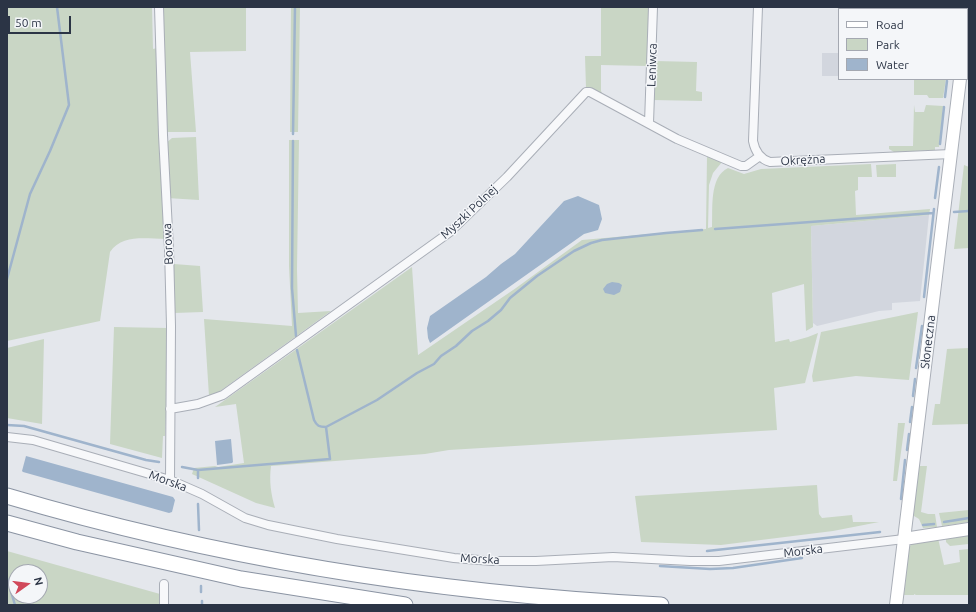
<!DOCTYPE html>
<meta charset="utf-8">
<style>
body{margin:0}
#map{position:relative;width:976px;height:612px;overflow:hidden;background:#e4e7ec;font-family:Ubuntu,sans-serif}
canvas{display:block}
.frame{position:absolute;inset:0;border:8px solid #2b3445;pointer-events:none}
.legend{position:absolute;left:838px;top:8px;width:130px;height:72px;box-sizing:border-box;background:#f4f6f9;border:1px solid #a4a8b1;margin:0;padding:5px 7px;list-style:none;font-size:12px;color:#2b3445}
.legend li{display:flex;align-items:center;gap:8px;height:20px}
.legend b{width:20px;border:1px solid #a4a8b1}
.north{position:absolute;left:8px;top:564px;width:40px;height:40px;box-sizing:border-box;background:#f4f6f9;border:1px solid #a4a8b1;border-radius:50%;rotate:76deg;font-size:11px;font-weight:700;line-height:16px;text-align:center;color:#2b3445}
.north::after{content:'';display:block;margin:auto;width:14px;height:18px;background:#d1495b;clip-path:polygon(50% 0,100% 100%,50% 72%,0 100%)}
.scale{position:absolute;left:8px;top:16px;width:63px;height:18px;box-sizing:border-box;border:2px solid #2b3445;border-top:0;padding-left:5px;font-size:12px;line-height:14px;white-space:nowrap;color:#2b3445;-webkit-text-stroke:3px #f4f6f9;paint-order:stroke}
</style>
<div id="map">
<canvas width="976" height="612"></canvas>
<div class="frame"></div>
<ul class="legend">
<li><b style="height:5px;background:#fff"></b>Road</li>
<li><b style="height:11px;background:#c9d6c5"></b>Park</li>
<li><b style="height:11px;background:#9fb4cc"></b>Water</li>
</ul>
<div class="north">N</div>
<div class="scale">50 m</div>
</div>
<script>
const context = document.querySelector('canvas').getContext('2d');
context.lineJoin = 'round';
function fillPath(path, color) { context.fillStyle = color; context.fill(path, 'evenodd'); }
function strokePath(path, color, width, dash) { context.strokeStyle = color; context.lineWidth = width; context.lineCap = dash ? 'butt' : 'round'; context.setLineDash(dash || []); context.stroke(path); }
function write(font, color, halo, rows, align = 'center') {
  context.font = font + ' Ubuntu,sans-serif'; context.lineWidth = 3; context.setLineDash([]); context.textBaseline = 'middle'; context.strokeStyle = halo; context.fillStyle = color; for (const [text, x, y, turn = 0] of rows) {
    context.save(); context.translate(x, y); context.rotate((+turn || 0) * Math.PI / 180); context.textAlign = isNaN(turn) ? turn : align; if (halo) context.strokeText(text, 0, 0); context.fillText(text, 0, 0); context.restore();
  }
}
const built = new Path2D(`
 M 879,7 L 940,7 L 940,9 L 879,9 Z
 M 822,53 L 839,53 L 839,76 L 822,76 Z
 M 929,215 L 920,301 L 892,303 L 892,310 L 879,311 L 817,326 L 813,323 L 811,226 Z`);
const green = new Path2D(`
 M 7,7 L 152,7 L 153,49 L 157,48 L 165,239 C 146,239 122,234 110,252 L 100,321 L 7,341 Z
 M 163,7 L 246,7 L 246,51 L 190,52 L 196,132 L 165,132 Z
 M 291,7 L 300,7 L 298,132 L 290,132 Z
 M 601,7 L 649,7 L 647,66 L 601,65 L 601,91 L 604,97 L 586,88 L 585,56 L 601,56 Z
 M 655,61 L 697,62 L 696,91 L 702,92 L 702,101 L 653,100 Z
 M 914,79 L 946,79 L 943,98 L 929,98 L 927,95 L 914,95 Z
 M 914,105 L 915,112 L 924,112 L 926,105 L 943,106 L 939,147 L 935,147 L 935,150 L 894,152 L 889,149 L 889,146 L 913,146 Z
 M 196,137 L 199,200 L 167,198 L 166,143 L 172,138 Z
 M 289,140 L 299,140 L 297,269 L 298,313 L 331,311 L 216,394 L 209,396 L 204,319 L 292,326 L 289,266 Z
 M 707,156 L 722,162 L 713,173 L 709,185 L 708,228 L 712,227 C 713,209 709,177 728,168 L 744,174 L 761,169 L 871,164 L 872,177 L 858,177 L 858,190 L 855,191 L 856,215 L 930,209 L 929,215 L 811,226 L 813,327 L 806,331 L 804,284 L 772,293 L 775,342 L 789,339 L 790,342 L 808,337 L 818,333 L 805,383 L 774,388 L 777,430 L 449,450 L 425,454 L 271,466 C 269,481 271,494 275,508 L 256,503 L 192,474 L 194,468 L 215,466 L 218,467 L 244,463 L 236,404 L 215,407 L 412,267 L 418,355 L 516,288 L 582,240 L 706,229 Z
 M 896,164 L 896,177 L 877,177 L 876,165 Z
 M 964,165 L 969,167 L 969,248 L 954,249 Z
 M 174,264 L 200,266 L 203,312 L 174,313 Z
 M 918,312 L 909,380 L 856,376 L 813,382 L 812,376 L 821,332 Z
 M 114,327 L 168,328 L 168,375 L 165,436 L 163,436 L 162,458 L 110,444 Z
 M 44,339 L 42,424 L 7,418 L 7,348 Z
 M 969,348 L 969,424 L 932,425 L 935,404 L 940,404 L 947,349 Z
 M 898,423 L 905,423 L 897,481 L 893,481 Z
 M 918,466 L 927,466 L 921,512 L 928,514 L 935,514 L 937,527 L 923,528 L 919,519 L 914,516 L 914,513 L 912,513 Z
 M 817,485 L 819,514 L 822,518 L 852,515 L 853,522 L 879,522 L 833,531 L 721,545 L 641,542 L 635,496 Z
 M 969,510 L 969,522 L 942,526 L 939,513 Z
 M 969,534 L 969,544 L 950,546 L 946,542 L 946,538 Z
 M 938,538 L 944,565 L 960,562 L 959,550 L 969,549 L 969,595 L 916,595 L 914,594 L 914,595 L 904,595 L 909,547 L 914,542 Z
 M 7,551 L 160,594 L 161,605 L 7,605 ZM 16,572 L 40,572 L 40,596 L 16,596 Z`);
const water = new Path2D(`
 M 578,196 L 599,205 L 602,219 L 598,230 L 584,234 L 430,343 L 428,338 L 427,328 L 430,316 L 486,277 L 501,264 L 515,254 L 564,201 Z
 M 612,282 L 619,283 L 622,285 L 620,292 L 614,295 L 605,293 L 603,289 L 607,284 Z
 M 231,439 L 233,462 L 232,463 L 217,465 L 215,441 Z
 M 26,456 L 173,497 L 175,500 L 172,512 L 169,513 L 23,472 L 22,471 Z`);
const stream = new Path2D(`
 M 945,97 L 947,81
 M 293,134 L 295,7
 M 293,141 L 292,288 L 296,336
 M 940,144 L 944,107
 M 935,198 L 939,167
 M 954,212 L 969,211
 M 715,229 L 933,213
 M 7,279 L 30,194 L 50,151 L 69,105 L 57,7
 M 924,297 L 934,209
 M 297,350 L 314,420 C 317,426 319,427 326,427 L 377,400 L 417,373 L 434,364 L 441,356 L 456,346 L 472,331 L 488,321 L 501,310 L 510,298 L 537,276 L 574,251 L 591,243 L 602,240 L 666,233 L 702,230
 M 916,368 L 922,326
 M 913,396 L 915,379
 M 910,422 L 912,407
 M 7,425 L 24,426 L 146,460 L 159,462
 M 907,450 L 909,434
 M 182,467 L 198,470
 M 198,478 L 198,470 L 330,459 L 326,427
 M 901,499 L 905,460
 M 198,504 L 199,530
 M 944,522 L 969,518
 M 923,525 L 934,524
 M 707,551 L 880,532
 M 660,566 L 710,569 L 733,568 L 802,558
 M 7,578 L 15,605
 M 201,586 L 201,592
 M 202,601 L 202,605`);
const minor = new Path2D(`
 M 159,7 L 163,135 L 169,249 L 171,326 L 170,480
 M 758,7 L 753,141 C 755,151 760,159 770,162 L 951,154
 M 649,123 L 653,7
 M 170,409 L 198,404 L 223,395 L 450,232 L 507,177 L 586,92 L 590,92 L 677,139 L 741,166 L 746,166 L 760,156
 M 7,437 L 33,440 L 170,480 L 202,494 L 245,518 L 268,525 L 337,539 L 454,558 L 492,561 L 536,561 L 613,557 L 690,561 L 719,561 L 904,539
 M 164,584 L 164,605`);
const secondary = new Path2D(`
 M 967,21 L 969,7
 M 904,539 L 969,529
 M 896,605 L 960,79`);
const motorway = new Path2D(`
 M 7,496 C 219,559 440,594 661,605
 M 7,523 L 77,542 L 241,579 L 405,605`);
const streetNames = [
 ["Leniwca",652,65,-88],
 ["Okrężna",803,160,-3],
 ["Myszki Polnej",469,212,-43],
 ["Borowa",168,244,-93],
 ["Słoneczna",928,342,-83],
 ["Morska",168,481,20],
 ["Morska",803,551,-7],
 ["Morska",480,559,3]
];
fillPath(built, '#d2d6de');
fillPath(green, '#c9d6c5');
fillPath(water, '#9fb4cc');
strokePath(stream, '#9fb4cc', 2.5);
strokePath(minor, '#a9aeb7', 10);
strokePath(secondary, '#a9aeb7', 14);
strokePath(motorway, '#8b94a3', 17);
strokePath(minor, '#f7f8fa', 8);
strokePath(secondary, '#fff', 12);
strokePath(motorway, '#fff', 15);
write('12px', '#2b3445', '#f4f6f9', streetNames);
</script>
